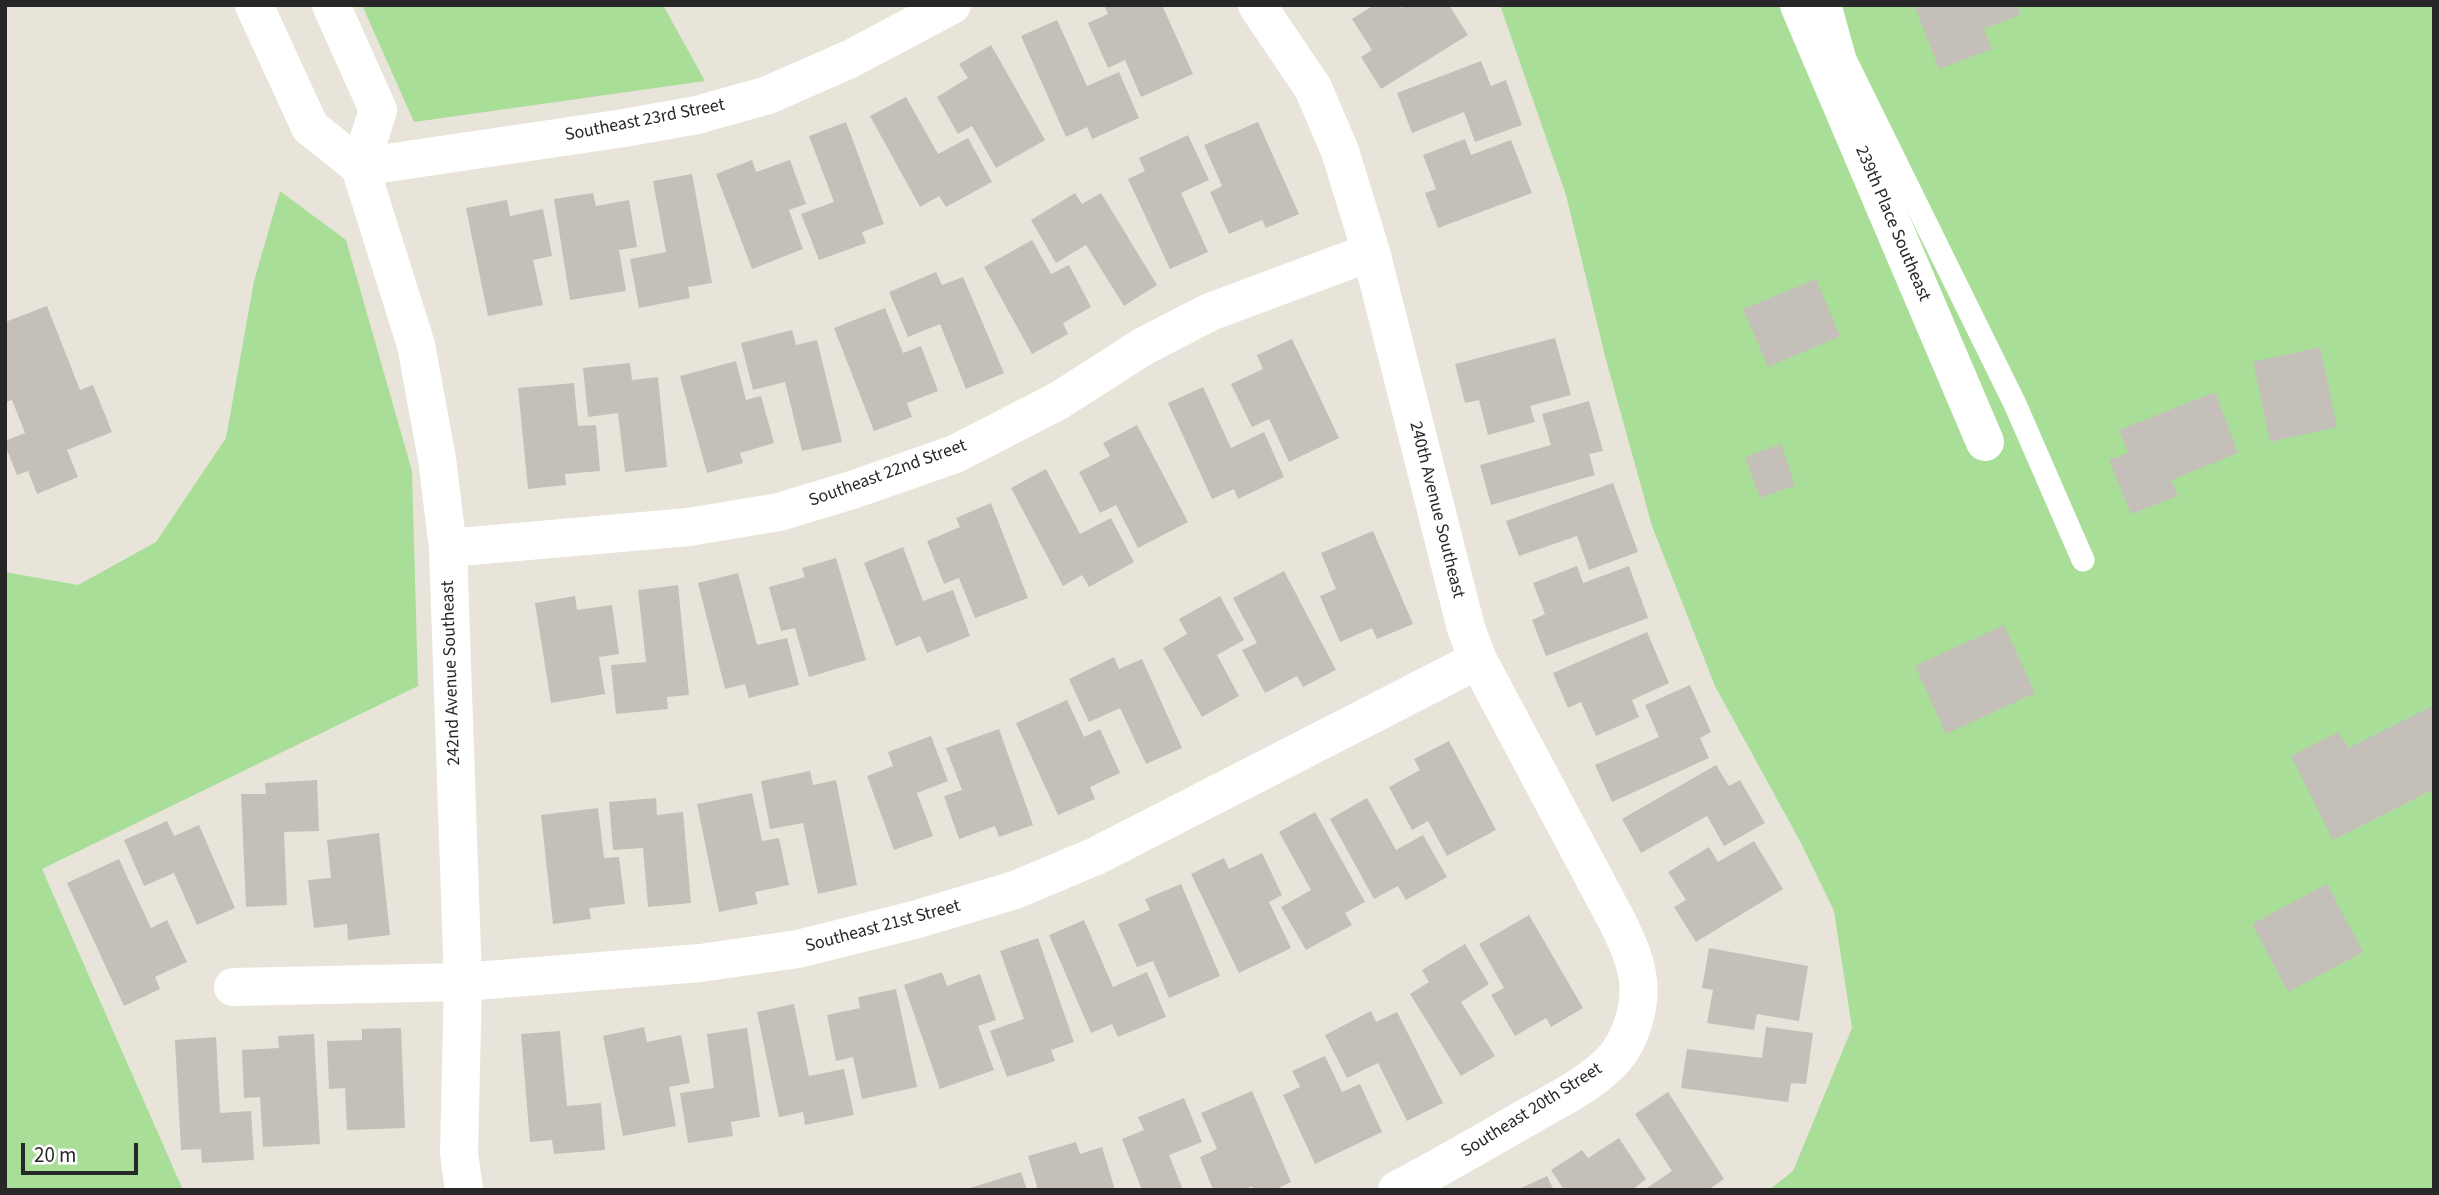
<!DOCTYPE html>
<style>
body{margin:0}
#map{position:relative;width:2439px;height:1195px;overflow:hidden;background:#e9e4d9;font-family:"Source Sans 3",sans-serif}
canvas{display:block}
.frame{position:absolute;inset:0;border:7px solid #272727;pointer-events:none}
.scale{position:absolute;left:21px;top:1143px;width:117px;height:32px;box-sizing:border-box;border:4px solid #272727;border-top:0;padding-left:9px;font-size:21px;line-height:24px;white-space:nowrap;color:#272727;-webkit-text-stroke:5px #fff;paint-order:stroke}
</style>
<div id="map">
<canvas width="2439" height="1195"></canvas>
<div class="frame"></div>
<div class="scale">20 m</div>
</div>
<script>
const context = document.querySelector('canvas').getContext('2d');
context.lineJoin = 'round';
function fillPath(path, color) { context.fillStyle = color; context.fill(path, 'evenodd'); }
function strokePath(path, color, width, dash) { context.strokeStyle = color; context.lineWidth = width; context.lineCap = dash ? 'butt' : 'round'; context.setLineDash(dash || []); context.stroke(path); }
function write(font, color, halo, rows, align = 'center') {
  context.font = font + ' "Source Sans 3",sans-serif'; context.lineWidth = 5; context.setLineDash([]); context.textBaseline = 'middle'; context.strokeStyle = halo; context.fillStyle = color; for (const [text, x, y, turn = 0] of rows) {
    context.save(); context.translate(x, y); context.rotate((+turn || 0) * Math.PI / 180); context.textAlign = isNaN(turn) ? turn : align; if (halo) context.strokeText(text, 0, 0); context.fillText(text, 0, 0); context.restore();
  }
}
const green = new Path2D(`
 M 362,5 L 663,5 L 705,81 L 414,122 Z
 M 1500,5 L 2434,5 L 2434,1190 L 1769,1190 L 1793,1171 L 1852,1028 L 1834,911 L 1801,843 L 1715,686 L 1652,526 L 1605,356 L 1566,195 Z
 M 280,191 L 346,240 L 412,471 L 418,686 L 42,869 L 183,1190 L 5,1190 L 5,572 L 78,585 L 156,542 L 226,438 L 254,281 Z`);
const building = new Path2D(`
 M 1104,5 L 1162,5 L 1193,74 L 1141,97 L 1125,60 L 1108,68 L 1088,23 L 1108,14 Z
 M 1374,5 L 1400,5 L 1401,8 L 1406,5 L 1449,5 L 1468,35 L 1381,89 L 1361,57 L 1372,50 L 1352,19 Z
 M 1914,5 L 2017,5 L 2020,15 L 1984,29 L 1992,49 L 1939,69 Z
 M 1057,20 L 1087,86 L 1119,72 L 1139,118 L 1092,139 L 1087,127 L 1066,137 L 1021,36 Z
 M 991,45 L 1045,140 L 996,168 L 972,126 L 958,134 L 937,97 L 968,78 L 959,64 Z
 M 1481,61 L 1491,86 L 1506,80 L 1522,125 L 1475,142 L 1464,112 L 1412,133 L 1397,93 Z
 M 906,97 L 938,154 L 968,138 L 992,182 L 946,207 L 939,196 L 920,207 L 870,116 Z
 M 846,122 L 884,224 L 862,232 L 866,243 L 819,260 L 801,214 L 834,202 L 809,136 Z
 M 1258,122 L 1299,214 L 1266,228 L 1262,220 L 1229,234 L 1210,192 L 1222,186 L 1204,145 Z
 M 1188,135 L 1209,180 L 1181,193 L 1208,252 L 1170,269 L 1128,179 L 1145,171 L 1139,158 Z
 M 1465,139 L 1471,155 L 1511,140 L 1532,193 L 1438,228 L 1425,193 L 1436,189 L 1423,155 Z
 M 752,160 L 756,172 L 790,160 L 806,204 L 789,210 L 803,249 L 752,269 L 716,174 Z
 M 692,174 L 712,283 L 688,287 L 690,298 L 639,308 L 630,259 L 666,252 L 653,181 Z
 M 593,193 L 596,206 L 629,200 L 637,247 L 619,250 L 626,291 L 570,300 L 554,199 Z
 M 1075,193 L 1082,204 L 1101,193 L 1157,285 L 1124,306 L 1086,245 L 1056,263 L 1031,220 Z
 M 507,200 L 510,216 L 543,209 L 552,256 L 533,260 L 543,305 L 488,316 L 466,208 Z
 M 1032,240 L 1051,274 L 1069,265 L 1091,307 L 1063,323 L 1068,334 L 1032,354 L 984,267 Z
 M 936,272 L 942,285 L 963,277 L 1004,373 L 966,389 L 940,324 L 908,337 L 889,292 Z
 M 1816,279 L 1840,336 L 1768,367 L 1743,309 Z
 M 47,306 L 80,390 L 93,385 L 112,432 L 67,450 L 78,477 L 37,494 L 28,471 L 17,475 L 5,445 L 5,441 L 25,433 L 12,400 L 5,402 L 5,322 Z
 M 885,308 L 903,353 L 921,346 L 938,391 L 907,403 L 912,417 L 874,431 L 834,328 Z
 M 792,330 L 796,345 L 817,340 L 842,442 L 802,451 L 785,382 L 753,390 L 741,343 Z
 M 1555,338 L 1571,395 L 1530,406 L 1535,422 L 1488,435 L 1479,400 L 1465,403 L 1455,364 Z
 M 1292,339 L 1339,438 L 1289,462 L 1269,419 L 1252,427 L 1231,384 L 1263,369 L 1257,355 Z
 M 2320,347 L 2337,427 L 2270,442 L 2253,362 Z
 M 736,361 L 746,400 L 761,396 L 774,443 L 740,453 L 743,463 L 707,473 L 680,376 Z
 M 630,363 L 632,380 L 658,377 L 667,467 L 625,472 L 618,413 L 588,417 L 583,368 Z
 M 574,383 L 578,426 L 596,425 L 600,471 L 565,474 L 566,485 L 528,489 L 518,388 Z
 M 1203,387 L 1231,448 L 1264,432 L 1284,477 L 1238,499 L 1234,489 L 1212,499 L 1168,403 Z
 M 2215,392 L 2238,453 L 2171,480 L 2178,496 L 2131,514 L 2109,460 L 2128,453 L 2119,430 Z
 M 1589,401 L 1603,451 L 1589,454 L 1595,475 L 1491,505 L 1480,465 L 1551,445 L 1542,414 Z
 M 1137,425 L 1188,522 L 1138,548 L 1116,505 L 1100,513 L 1079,472 L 1110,456 L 1103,443 Z
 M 1781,444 L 1795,485 L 1760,498 L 1745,457 Z
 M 1046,469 L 1080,534 L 1111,518 L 1134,562 L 1089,587 L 1082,575 L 1063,586 L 1011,488 Z
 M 1613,483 L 1638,552 L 1589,570 L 1577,536 L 1519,556 L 1506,521 Z
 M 991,503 L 1028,598 L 975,618 L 959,578 L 944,584 L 927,541 L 960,527 L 956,518 Z
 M 1373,531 L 1413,624 L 1377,639 L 1372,628 L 1340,642 L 1320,596 L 1336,589 L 1321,553 Z
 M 903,547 L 923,601 L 953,590 L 970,636 L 927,653 L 920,636 L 896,646 L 864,563 Z
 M 836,558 L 866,660 L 809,677 L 795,628 L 781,631 L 769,587 L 805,577 L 802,568 Z
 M 1577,566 L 1583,583 L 1629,566 L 1648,618 L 1546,656 L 1532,620 L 1545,614 L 1533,583 Z
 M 1284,571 L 1336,670 L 1303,687 L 1297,676 L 1265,693 L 1242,650 L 1257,643 L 1233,598 Z
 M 738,573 L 757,645 L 787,638 L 799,685 L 749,698 L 745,684 L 725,689 L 698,583 Z
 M 678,585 L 689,695 L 667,697 L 668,709 L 616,714 L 611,665 L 646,662 L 638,590 Z
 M 575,596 L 577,610 L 612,605 L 619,654 L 599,657 L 605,694 L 551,703 L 535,603 Z
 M 1220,596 L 1244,640 L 1217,655 L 1239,696 L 1202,717 L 1163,648 L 1187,634 L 1179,619 Z
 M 2004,625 L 2035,693 L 1946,734 L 1915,666 Z
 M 1647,632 L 1669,683 L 1632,700 L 1639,717 L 1596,736 L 1581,702 L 1568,708 L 1553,673 Z
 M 1114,657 L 1119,669 L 1142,659 L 1182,748 L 1146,764 L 1120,708 L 1089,722 L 1069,679 Z
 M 1690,685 L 1711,732 L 1700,738 L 1709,758 L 1612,802 L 1595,765 L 1659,737 L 1645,705 Z
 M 1067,700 L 1084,737 L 1100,729 L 1120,773 L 1090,787 L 1095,799 L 1058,815 L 1016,723 Z
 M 2434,705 L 2434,789 L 2333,840 L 2291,756 L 2339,732 L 2348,748 Z
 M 999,729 L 1033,825 L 999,837 L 995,826 L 959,839 L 944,796 L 962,790 L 946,748 Z
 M 931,736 L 948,781 L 917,793 L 933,836 L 894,850 L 867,776 L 893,766 L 888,752 Z
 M 1449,741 L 1496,830 L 1447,856 L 1428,821 L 1412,830 L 1389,787 L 1420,770 L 1414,759 Z
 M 1716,765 L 1729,786 L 1740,780 L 1765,823 L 1724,846 L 1707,816 L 1641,853 L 1622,819 Z
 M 810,771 L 813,785 L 836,780 L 857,885 L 818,894 L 803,823 L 770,829 L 761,781 Z
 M 317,780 L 319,831 L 284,832 L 287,905 L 246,907 L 241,794 L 266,794 L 265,783 Z
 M 752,793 L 762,841 L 779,838 L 789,885 L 755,892 L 758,904 L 719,912 L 697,804 Z
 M 656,798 L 657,815 L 683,812 L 691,903 L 648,907 L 643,848 L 613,850 L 609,802 Z
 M 1367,798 L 1396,850 L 1423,835 L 1447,877 L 1406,900 L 1398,886 L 1374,899 L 1330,819 Z
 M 598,808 L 604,858 L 619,857 L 625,904 L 589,908 L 591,919 L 553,924 L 541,815 Z
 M 1315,812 L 1365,902 L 1345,913 L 1352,925 L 1306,950 L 1281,907 L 1311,890 L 1279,832 Z
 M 167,821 L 174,836 L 199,825 L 235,908 L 197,925 L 174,873 L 144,886 L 124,840 Z
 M 379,833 L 390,935 L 348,940 L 347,924 L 314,928 L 308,880 L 331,878 L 327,840 Z
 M 1754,841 L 1783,889 L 1696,942 L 1674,907 L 1686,900 L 1668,872 L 1709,847 L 1718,862 Z
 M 1262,853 L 1282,895 L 1269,902 L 1291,948 L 1239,973 L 1191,874 L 1224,858 L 1229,869 Z
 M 119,859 L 151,928 L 167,920 L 187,962 L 155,977 L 160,989 L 124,1006 L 67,883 Z
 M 1181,884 L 1220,976 L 1169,998 L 1153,961 L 1137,967 L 1118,924 L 1150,910 L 1145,899 Z
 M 2327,884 L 2363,952 L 2288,992 L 2252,924 Z
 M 1529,915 L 1583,1008 L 1551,1027 L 1546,1018 L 1515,1036 L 1491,995 L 1504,988 L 1479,944 Z
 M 1084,920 L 1113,987 L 1147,972 L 1166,1017 L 1118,1037 L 1112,1024 L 1091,1033 L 1049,935 Z
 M 1038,938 L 1074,1042 L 1051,1050 L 1055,1061 L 1007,1077 L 990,1031 L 1024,1019 L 1000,951 Z
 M 1465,944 L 1489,984 L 1461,1002 L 1495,1056 L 1461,1076 L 1410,994 L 1429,982 L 1422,970 Z
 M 1709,948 L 1808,966 L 1799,1021 L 1757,1014 L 1754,1030 L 1707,1023 L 1713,990 L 1702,988 Z
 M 942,972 L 947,986 L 980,974 L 996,1020 L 978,1026 L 994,1070 L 940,1089 L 904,985 Z
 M 896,989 L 917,1087 L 862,1099 L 853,1057 L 836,1061 L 827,1015 L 860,1008 L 858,997 Z
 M 794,1004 L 809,1076 L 844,1069 L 854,1115 L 805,1125 L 803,1112 L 779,1117 L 757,1012 Z
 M 1371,1011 L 1376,1022 L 1397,1012 L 1443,1103 L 1407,1121 L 1378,1063 L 1347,1078 L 1325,1035 Z
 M 644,1027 L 647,1042 L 681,1035 L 690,1083 L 669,1087 L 676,1126 L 623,1136 L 603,1036 Z
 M 1766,1027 L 1813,1033 L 1806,1084 L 1791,1083 L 1788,1102 L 1681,1088 L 1687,1049 L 1762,1058 Z
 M 401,1028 L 405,1128 L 347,1130 L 345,1088 L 329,1089 L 327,1041 L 362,1040 L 362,1029 Z
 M 747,1028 L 760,1117 L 731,1122 L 733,1136 L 688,1143 L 680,1093 L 714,1088 L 707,1034 Z
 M 560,1031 L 567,1106 L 601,1103 L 605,1150 L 554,1154 L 552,1140 L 530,1142 L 521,1034 Z
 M 314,1034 L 320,1144 L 263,1147 L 260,1097 L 244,1098 L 242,1050 L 279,1048 L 278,1036 Z
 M 216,1037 L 220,1113 L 251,1111 L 254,1160 L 202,1163 L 201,1149 L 181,1150 L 175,1040 Z
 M 1325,1056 L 1342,1092 L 1360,1084 L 1382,1132 L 1315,1164 L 1283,1095 L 1300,1087 L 1292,1071 Z
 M 1252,1091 L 1291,1182 L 1274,1190 L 1253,1190 L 1252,1186 L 1244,1190 L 1213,1190 L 1200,1157 L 1217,1149 L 1201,1113 Z
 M 1668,1092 L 1724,1179 L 1708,1190 L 1644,1190 L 1672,1171 L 1635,1114 Z
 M 1184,1098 L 1202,1142 L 1169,1155 L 1183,1190 L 1142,1190 L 1122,1139 L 1144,1130 L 1138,1117 Z
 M 1619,1138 L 1646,1179 L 1632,1190 L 1564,1190 L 1551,1170 L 1582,1150 L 1588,1158 Z
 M 1076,1142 L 1080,1154 L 1102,1147 L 1115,1190 L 1038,1190 L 1028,1156 Z
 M 1021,1172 L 1027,1190 L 967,1190 L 967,1189 Z
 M 1547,1176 L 1554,1190 L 1517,1190 Z`);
const service = new Path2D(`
 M 1830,5 L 1845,59 L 2015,404 L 2083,560`);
const minor = new Path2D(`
 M 254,5 L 310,127 L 360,167 L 416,345 L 437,459 L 448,548 L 463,982 L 459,1153 L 464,1190
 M 331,5 L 378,110 L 360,167
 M 1257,5 L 1313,88 L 1340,151 L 1371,252 L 1466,628 L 1478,660 L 1618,923 C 1626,940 1634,956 1637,974 C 1643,1002 1631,1043 1610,1063 C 1586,1087 1553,1102 1524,1119 C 1482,1143 1440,1168 1397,1190
 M 1799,5 L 1985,442
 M 360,167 L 624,128 L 697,115 L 768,95 L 850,59 L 952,5
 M 448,548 L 689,527 L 779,512 L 855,489 L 955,454 L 1058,401 L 1144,346 L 1210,312 L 1371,252
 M 233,987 L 463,982 L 700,963 L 798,949 L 914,920 L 1015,890 L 1096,856 L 1478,660`);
const streetNames = [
 ["Southeast 23rd Street",645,121,-11],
 ["239th Place Southeast",1892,224,67],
 ["Southeast 22nd Street",888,474,-20],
 ["240th Avenue Southeast",1436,510,76],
 ["242nd Avenue Southeast",452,673,-92],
 ["Southeast 21st Street",883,927,-15],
 ["Southeast 20th Street",1532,1111,-32]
];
fillPath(green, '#a8de97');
fillPath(building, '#c4c0b9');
strokePath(service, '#fff', 23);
strokePath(minor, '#fff', 38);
write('18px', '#272727', '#fff', streetNames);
</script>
